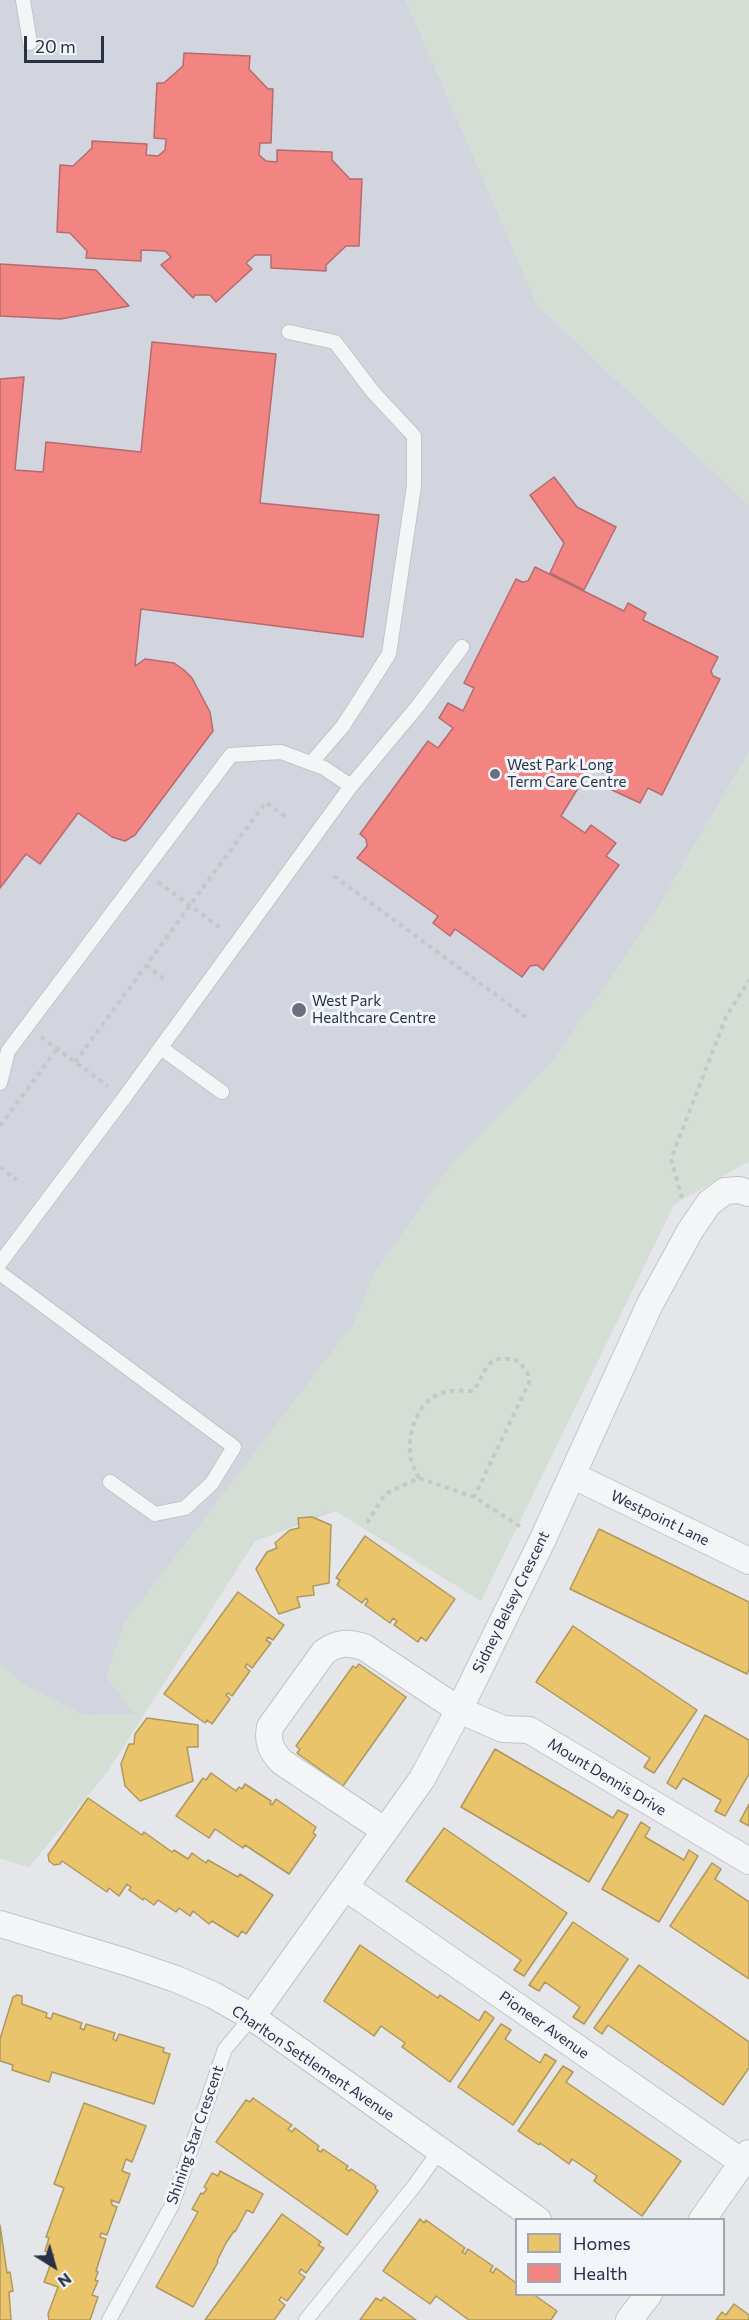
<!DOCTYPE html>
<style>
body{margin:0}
#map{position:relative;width:749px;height:2320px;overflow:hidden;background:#e4e6ea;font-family:Commissioner,sans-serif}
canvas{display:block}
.legend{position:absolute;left:515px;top:2218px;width:210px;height:78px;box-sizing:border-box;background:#f2f5f9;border:2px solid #a1a7b1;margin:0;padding:8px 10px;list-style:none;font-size:18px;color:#283146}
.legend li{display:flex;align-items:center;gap:12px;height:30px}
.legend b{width:30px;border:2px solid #a1a7b1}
.north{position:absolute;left:24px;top:2236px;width:60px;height:60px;-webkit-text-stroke:4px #f2f5f9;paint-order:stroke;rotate:143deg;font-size:16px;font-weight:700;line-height:24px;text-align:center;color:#283146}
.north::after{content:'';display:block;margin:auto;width:21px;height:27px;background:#283146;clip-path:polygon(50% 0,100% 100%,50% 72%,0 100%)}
.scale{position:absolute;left:24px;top:36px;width:80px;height:27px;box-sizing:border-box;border:3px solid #283146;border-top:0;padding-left:8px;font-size:18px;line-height:21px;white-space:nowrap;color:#283146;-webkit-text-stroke:4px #f2f5f9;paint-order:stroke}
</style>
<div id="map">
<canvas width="749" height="2320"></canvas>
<ul class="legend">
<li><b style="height:16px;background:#e9c46a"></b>Homes</li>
<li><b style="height:16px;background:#f28482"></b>Health</li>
</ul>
<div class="north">N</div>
<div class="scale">20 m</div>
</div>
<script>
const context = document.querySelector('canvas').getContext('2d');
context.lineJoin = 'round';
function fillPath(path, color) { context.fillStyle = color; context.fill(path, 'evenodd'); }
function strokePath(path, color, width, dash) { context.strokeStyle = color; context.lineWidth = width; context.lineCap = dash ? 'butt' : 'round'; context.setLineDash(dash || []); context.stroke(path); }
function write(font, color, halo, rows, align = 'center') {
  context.font = font + ' Commissioner,sans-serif'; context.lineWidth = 6; context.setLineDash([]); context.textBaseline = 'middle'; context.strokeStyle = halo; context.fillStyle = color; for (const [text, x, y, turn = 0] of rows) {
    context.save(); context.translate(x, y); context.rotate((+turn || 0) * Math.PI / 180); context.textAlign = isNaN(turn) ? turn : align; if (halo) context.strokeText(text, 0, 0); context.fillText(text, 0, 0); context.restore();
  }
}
const built = new Path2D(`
 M 0,0 L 406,0 L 538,306 L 749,505 L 749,752 L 449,1267 L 335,1511 L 255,1541 L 107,1772 L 29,1867 L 0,1858 Z`);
const green = new Path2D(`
 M 406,0 L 749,0 L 749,505 L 538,306 Z
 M 749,752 L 749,1161 L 674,1205 L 481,1601 L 335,1511 L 326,1512 L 255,1541 L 107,1772 L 29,1867 L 0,1858 L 0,1664 L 26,1685 L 85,1715 L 135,1714 L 106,1677 L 125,1622 L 353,1324 L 375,1272 L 452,1163 L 552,1062 L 654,914 Z`);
const homes = new Path2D(`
 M 312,1517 L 331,1525 L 329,1583 L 313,1586 L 314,1595 L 297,1597 L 300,1607 L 279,1614 L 256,1569 L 267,1552 L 277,1548 L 275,1543 L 290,1530 L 299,1528 L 298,1518 Z
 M 599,1529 L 749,1602 L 749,1669 L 747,1674 L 570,1589 Z
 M 365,1536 L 455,1599 L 426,1641 L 421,1637 L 418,1642 L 394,1625 L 397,1621 L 393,1618 L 390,1623 L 365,1605 L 368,1601 L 366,1598 L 362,1603 L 337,1585 L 340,1580 L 336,1578 Z
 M 238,1592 L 284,1625 L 273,1640 L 268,1637 L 266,1640 L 271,1643 L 252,1668 L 247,1664 L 245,1667 L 250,1671 L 232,1696 L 228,1693 L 226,1695 L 230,1699 L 212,1724 L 207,1720 L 205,1723 L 164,1694 Z
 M 573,1626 L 697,1710 L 654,1773 L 644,1767 L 650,1758 L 536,1682 Z
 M 359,1664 L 406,1697 L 343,1786 L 297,1753 L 300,1749 L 296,1746 L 353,1666 L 356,1668 Z
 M 705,1715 L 749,1740 L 749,1774 L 725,1816 L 715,1811 L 721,1800 L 683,1778 L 676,1789 L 667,1783 Z
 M 147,1718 L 198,1725 L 198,1747 L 187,1747 L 193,1781 L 140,1801 L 125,1786 L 121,1764 L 129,1744 L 134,1744 L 135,1734 Z
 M 495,1749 L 613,1818 L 618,1810 L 628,1815 L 589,1882 L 461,1807 Z
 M 211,1773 L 236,1791 L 239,1787 L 242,1789 L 245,1784 L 271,1801 L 270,1804 L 272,1805 L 276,1799 L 316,1827 L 313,1833 L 316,1835 L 289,1874 L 245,1845 L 243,1848 L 215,1829 L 209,1838 L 176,1816 L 203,1778 L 206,1780 Z
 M 88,1798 L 142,1835 L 144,1832 L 172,1852 L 174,1850 L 188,1859 L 192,1853 L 206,1863 L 208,1860 L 238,1877 L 240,1874 L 273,1895 L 246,1934 L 242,1931 L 238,1937 L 212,1921 L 209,1924 L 193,1911 L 190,1916 L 179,1908 L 176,1912 L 158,1900 L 154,1905 L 144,1898 L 143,1900 L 129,1890 L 131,1887 L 127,1884 L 119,1896 L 109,1888 L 107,1892 L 62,1861 L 60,1864 L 54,1865 L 49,1861 L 48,1855 Z
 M 749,1804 L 749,1826 L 740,1821 Z
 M 641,1822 L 650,1828 L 645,1837 L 684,1860 L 689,1850 L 698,1856 L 659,1922 L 602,1889 Z
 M 444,1828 L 567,1913 L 524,1976 L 514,1970 L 521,1960 L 406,1881 Z
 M 712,1863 L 721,1869 L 715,1879 L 749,1902 L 749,1979 L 670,1926 Z
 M 573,1922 L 628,1959 L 584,2024 L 573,2017 L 580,2007 L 545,1982 L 539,1991 L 529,1985 Z
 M 360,1945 L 438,1998 L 440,1995 L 479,2021 L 485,2011 L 494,2018 L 450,2082 L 402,2047 L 405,2043 L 381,2026 L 374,2036 L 324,2001 Z
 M 639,1965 L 749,2042 L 749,2068 L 723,2105 L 608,2025 L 602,2034 L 594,2028 Z
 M 17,1995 L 22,1996 L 22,2004 L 47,2013 L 46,2017 L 51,2019 L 53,2013 L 82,2023 L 80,2028 L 84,2030 L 86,2024 L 115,2033 L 113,2039 L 116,2041 L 119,2034 L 164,2048 L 163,2052 L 170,2054 L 154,2104 L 52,2072 L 49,2082 L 12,2070 L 13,2065 L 0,2061 L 0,2039 L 13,1997 Z
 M 501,2024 L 511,2030 L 505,2039 L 540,2063 L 545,2054 L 556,2061 L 513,2125 L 458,2087 Z
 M 563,2066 L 573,2072 L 566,2082 L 681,2161 L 642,2216 L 594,2181 L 597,2176 L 572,2159 L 569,2164 L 540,2143 L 539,2145 L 518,2131 Z
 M 253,2098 L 292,2125 L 288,2129 L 292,2132 L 295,2128 L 319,2146 L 317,2150 L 321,2152 L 323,2149 L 348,2166 L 346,2169 L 349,2171 L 351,2169 L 376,2186 L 375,2188 L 378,2191 L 347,2235 L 216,2142 L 246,2100 L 250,2102 Z
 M 84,2103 L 146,2126 L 132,2162 L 126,2159 L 122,2171 L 130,2174 L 119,2203 L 111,2200 L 112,2205 L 117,2207 L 107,2235 L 101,2233 L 100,2237 L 106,2239 L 96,2271 L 98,2272 L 95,2280 L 98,2281 L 92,2295 L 98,2297 L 90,2320 L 49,2320 L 48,2314 L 58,2287 L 44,2282 L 54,2255 L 45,2251 L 49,2238 L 46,2237 L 64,2188 L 54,2184 Z
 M 220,2171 L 263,2194 L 253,2213 L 247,2210 L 235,2232 L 234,2231 L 226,2243 L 217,2261 L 218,2262 L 193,2307 L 156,2287 L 198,2212 L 192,2209 L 201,2193 L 203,2194 L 207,2189 L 204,2187 L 212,2173 L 218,2176 Z
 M 282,2214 L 321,2242 L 318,2245 L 324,2248 L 306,2273 L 301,2269 L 299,2273 L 305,2277 L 287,2301 L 281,2297 L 279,2300 L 285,2305 L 274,2320 L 205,2320 Z
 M 420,2219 L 424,2223 L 426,2220 L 465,2248 L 462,2252 L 465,2254 L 468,2249 L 493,2266 L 490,2271 L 493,2273 L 496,2268 L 516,2283 L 516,2294 L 533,2294 L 557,2311 L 551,2320 L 469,2320 L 436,2296 L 430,2304 L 383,2271 Z
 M 0,2225 L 7,2273 L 10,2272 L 13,2291 L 9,2292 L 11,2320 L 0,2320 Z
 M 384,2297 L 416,2320 L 360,2320 L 376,2298 L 381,2301 Z
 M 734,2304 L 749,2315 L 749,2320 L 716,2320 L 722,2312 L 726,2315 Z`);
const health = new Path2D(`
 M 184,53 L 250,56 L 249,69 L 268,89 L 273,89 L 271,143 L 260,143 L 259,155 L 266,161 L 277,162 L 277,150 L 332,152 L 332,160 L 350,179 L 362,179 L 359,246 L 346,246 L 326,265 L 326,271 L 271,268 L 271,255 L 255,255 L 246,263 L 252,269 L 216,302 L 210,295 L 195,295 L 193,298 L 161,265 L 171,257 L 165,251 L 141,250 L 141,261 L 86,258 L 87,251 L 70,233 L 57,232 L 60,165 L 73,166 L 92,148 L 92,141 L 147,144 L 146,155 L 158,156 L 165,150 L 166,139 L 154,138 L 157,83 L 164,83 L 183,66 Z
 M 0,264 L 96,270 L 129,306 L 61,319 L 0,316 Z
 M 152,342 L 276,354 L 260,503 L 379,515 L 363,637 L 141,609 L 135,666 L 145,659 L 174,663 L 184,670 L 192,678 L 210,712 L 213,731 L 135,835 L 125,841 L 112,837 L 78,813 L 40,864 L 26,854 L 0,888 L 0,379 L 24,377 L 15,470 L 43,472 L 46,442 L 141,452 Z
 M 554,477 L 577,507 L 616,527 L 584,590 L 550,573 L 564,543 L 530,495 Z
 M 535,567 L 624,611 L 628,603 L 646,613 L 643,620 L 718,657 L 711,671 L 713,676 L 720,679 L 662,795 L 648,788 L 640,803 L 612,790 L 617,780 L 591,767 L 561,816 L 585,833 L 591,825 L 616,843 L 606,856 L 619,865 L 543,970 L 537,965 L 530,966 L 522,977 L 455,929 L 450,936 L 433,923 L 438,916 L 357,858 L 367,846 L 366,839 L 360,834 L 428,741 L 438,748 L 453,728 L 439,718 L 448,703 L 463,711 L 474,688 L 464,683 L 516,579 L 522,582 L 528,581 Z`);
const path = new Path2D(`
 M 334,876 L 530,1020
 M 158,882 L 222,929
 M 146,965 L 165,980
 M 41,1037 L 108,1086
 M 75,1062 L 266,802 L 286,817
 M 0,1126 L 57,1049
 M 0,1167 L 17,1180
 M 682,1198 L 671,1159 L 726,1017 L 749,980
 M 419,1478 C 416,1472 413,1466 411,1460 C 406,1433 418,1396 449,1391 C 456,1390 465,1391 473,1391 C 489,1369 484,1352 519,1361 L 528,1374 L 529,1383 L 474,1497
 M 367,1523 L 385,1494 L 419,1478 L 474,1497 L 521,1527`);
const lane = new Path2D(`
 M 23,0 L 30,43
 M 289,332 L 335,342 L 373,392 L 414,436 L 414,486 L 389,654 L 343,726 L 311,763
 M 161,1048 L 222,1092
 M 0,1083 L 8,1051 L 231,755 L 281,752 L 324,768 L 351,786
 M 0,1263 L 124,1098 L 351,786 L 417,707 L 462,647
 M 0,1273 L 234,1447 L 212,1483 L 185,1508 L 155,1514 L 110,1482
 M 109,2320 L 172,2205 L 225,2049 L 252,2017
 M 306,2320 L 415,2185 L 440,2150`);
const street = new Path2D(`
 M 572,1475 L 749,1561
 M 384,1830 L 282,1762 C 271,1751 267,1742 270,1727 L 324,1652 C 338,1642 348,1642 364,1647 L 459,1710 L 503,1729 L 529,1730 L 749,1861
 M 345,1887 L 742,2162
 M 0,1924 L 126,1962 L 176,1979 L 213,1995 L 252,2017 L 538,2220
 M 252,2017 L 422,1779 L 459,1710 L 542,1541 L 650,1304 L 690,1231 L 709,1203 L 725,1191 L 739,1190 L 749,1193
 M 702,2220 L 749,2153
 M 629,2320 L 649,2294`);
const markers = [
 [495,774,6,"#6a707f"],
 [299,1010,8,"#6a707f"]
];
const poiNames = [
 ["West Park Long",507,765],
 ["Term Care Centre",507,782],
 ["West Park",312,1001],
 ["Healthcare Centre",312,1018]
];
const streetNames = [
 ["Westpoint Lane",660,1518,26],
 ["Sidney Belsey Crescent",511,1602,-64],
 ["Mount Dennis Drive",607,1777,31],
 ["Pioneer Avenue",544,2025,35],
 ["Charlton Settlement Avenue",313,2063,34],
 ["Shining Star Crescent",195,2135,-71]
];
fillPath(built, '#d2d5dd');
fillPath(green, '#d4ded4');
fillPath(homes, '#e9c46a');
strokePath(homes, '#af985f', 1.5);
fillPath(health, '#f28482');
strokePath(health, '#b56b70', 1.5);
strokePath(lane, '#c2c4c8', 16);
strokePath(street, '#c2c4c8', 28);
strokePath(path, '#c4c7cc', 4, [4.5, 4.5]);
strokePath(lane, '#f4f5f7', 14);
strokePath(street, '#f4f5f7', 26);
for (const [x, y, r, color] of markers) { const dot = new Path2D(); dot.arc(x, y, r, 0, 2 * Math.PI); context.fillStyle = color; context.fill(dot); strokePath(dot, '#f2f5f9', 2); }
write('15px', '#283146', '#f2f5f9', poiNames, 'left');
write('15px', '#283146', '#f2f5f9', streetNames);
</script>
